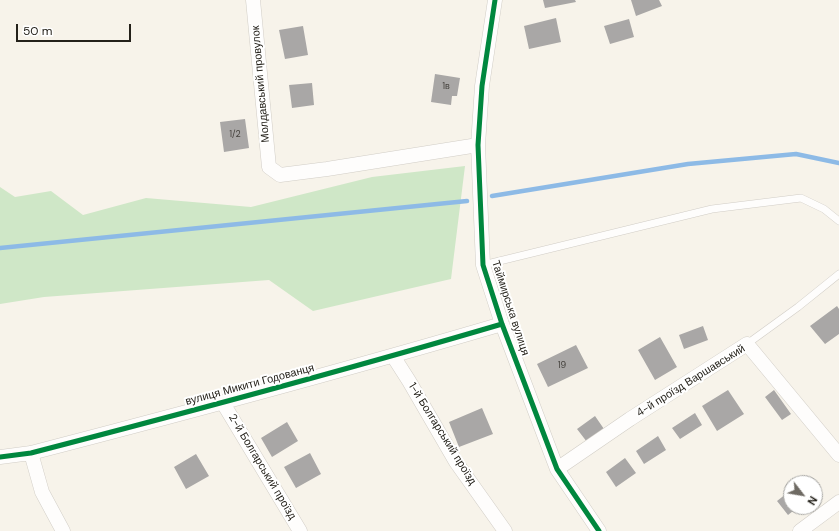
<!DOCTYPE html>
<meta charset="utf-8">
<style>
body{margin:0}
#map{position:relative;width:839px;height:531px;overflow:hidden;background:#f7f3ea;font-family:"DM Sans",sans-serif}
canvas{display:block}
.north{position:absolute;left:783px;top:475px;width:40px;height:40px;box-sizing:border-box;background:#fff;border:1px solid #a7a6a3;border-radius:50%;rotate:121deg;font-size:11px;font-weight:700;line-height:16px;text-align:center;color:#24211a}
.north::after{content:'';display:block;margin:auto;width:14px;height:18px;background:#6e6a63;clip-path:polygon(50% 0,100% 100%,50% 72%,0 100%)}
.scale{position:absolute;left:16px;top:24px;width:115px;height:18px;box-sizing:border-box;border:2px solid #24211a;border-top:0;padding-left:5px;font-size:12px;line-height:14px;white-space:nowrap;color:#24211a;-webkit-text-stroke:3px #fff;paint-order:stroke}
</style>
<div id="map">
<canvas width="839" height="531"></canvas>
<div class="north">N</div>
<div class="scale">50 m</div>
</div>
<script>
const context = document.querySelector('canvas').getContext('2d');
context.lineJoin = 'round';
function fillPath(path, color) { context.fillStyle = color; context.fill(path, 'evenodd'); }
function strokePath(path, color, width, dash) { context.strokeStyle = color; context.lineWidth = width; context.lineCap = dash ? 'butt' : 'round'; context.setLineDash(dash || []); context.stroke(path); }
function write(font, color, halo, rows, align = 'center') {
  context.font = font + ' "DM Sans",sans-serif'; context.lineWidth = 4; context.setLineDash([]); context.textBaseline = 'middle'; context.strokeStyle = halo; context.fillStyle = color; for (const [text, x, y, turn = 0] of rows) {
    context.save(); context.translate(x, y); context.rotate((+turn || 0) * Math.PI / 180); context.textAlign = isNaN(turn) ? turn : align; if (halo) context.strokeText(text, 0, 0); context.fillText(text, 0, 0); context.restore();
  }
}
const green = new Path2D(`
 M 465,166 L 451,279 L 313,311 L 269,280 L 44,297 L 0,304 L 0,187 L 15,197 L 51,191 L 83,215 L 146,198 L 251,207 L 372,177 Z`);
const stream = new Path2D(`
 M 492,196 L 688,164 L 796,154 L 839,163
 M 0,248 L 467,201`);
const building = new Path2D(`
 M 543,0 L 575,0 L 576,2 L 545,8 Z
 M 631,0 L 659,0 L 662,6 L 636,16 Z
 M 556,18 L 561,42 L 529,49 L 524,26 Z
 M 629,19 L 634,37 L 610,44 L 604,26 Z
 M 303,26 L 308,55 L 285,59 L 279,30 Z
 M 435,74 L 460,78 L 457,96 L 452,96 L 451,105 L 431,102 Z
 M 312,83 L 314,105 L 292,108 L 289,85 Z
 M 245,119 L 249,148 L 224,152 L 220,122 Z
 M 837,306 L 839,309 L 839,334 L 825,344 L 810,326 Z
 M 703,326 L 708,340 L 684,349 L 679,335 Z
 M 660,337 L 677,367 L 655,380 L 638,350 Z
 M 576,345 L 588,368 L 548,387 L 537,364 Z
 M 728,390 L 744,414 L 717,431 L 702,406 Z
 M 774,390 L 791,414 L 782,420 L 765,397 Z
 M 482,408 L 493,434 L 459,447 L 449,422 Z
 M 695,413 L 702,425 L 680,439 L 672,428 Z
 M 595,416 L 604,429 L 587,442 L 577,429 Z
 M 287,422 L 298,441 L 272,457 L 261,438 Z
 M 658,436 L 666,450 L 644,464 L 636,451 Z
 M 310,453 L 321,474 L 296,488 L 284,467 Z
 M 196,454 L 209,476 L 186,489 L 174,467 Z
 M 625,458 L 636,473 L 616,487 L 606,472 Z
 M 791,490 L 791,507 L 798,507 L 788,515 L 777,501 Z`);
const lane = new Path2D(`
 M 483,265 L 712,209 L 801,198 L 824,209 L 839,221
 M 747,344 L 798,307 L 839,274`);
const street = new Path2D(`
 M 253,0 L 269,167 L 280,175 L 327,169 L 478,145
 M 495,0 L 482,86 L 478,145 L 483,265 L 502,324 L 557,469 L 599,531
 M 393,356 L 409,381 L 456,462 L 505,531
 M 223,403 L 300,531
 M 31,453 L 42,492 L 63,531
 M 0,457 L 31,453 C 189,412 346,370 502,324
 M 557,469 L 630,419 L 747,344 L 839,455
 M 800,531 L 839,502`);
const cycleway = new Path2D(`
 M 495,0 L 482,86 L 478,145 L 483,265 L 502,324 L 557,469 L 599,531
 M 0,457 L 31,453 C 189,412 346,370 502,324`);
const numberNames = [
 ["1в",446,87],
 ["1/2",235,135],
 ["19",562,366]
];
const streetNames = [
 ["Молдавський провулок",261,84,-95],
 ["Таймирська вулиця",510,308,72],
 ["4-й проїзд Варшавський",691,381,-32],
 ["вулиця Микити Годованця",250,385,-15],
 ["1-й Болгарський проїзд",442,434,58],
 ["2-й Болгарський проїзд",262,467,59]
];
fillPath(green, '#cfe7c7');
strokePath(stream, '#8dbae6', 4.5);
fillPath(building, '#a9a7a6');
strokePath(lane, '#d1cdc6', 8);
strokePath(street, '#d1cdc6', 15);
strokePath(lane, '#fefdfc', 7);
strokePath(street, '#fefdfc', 14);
strokePath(cycleway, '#00873e', 5);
write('9px', '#45423d', null, numberNames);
write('11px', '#24211a', '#fff', streetNames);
</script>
